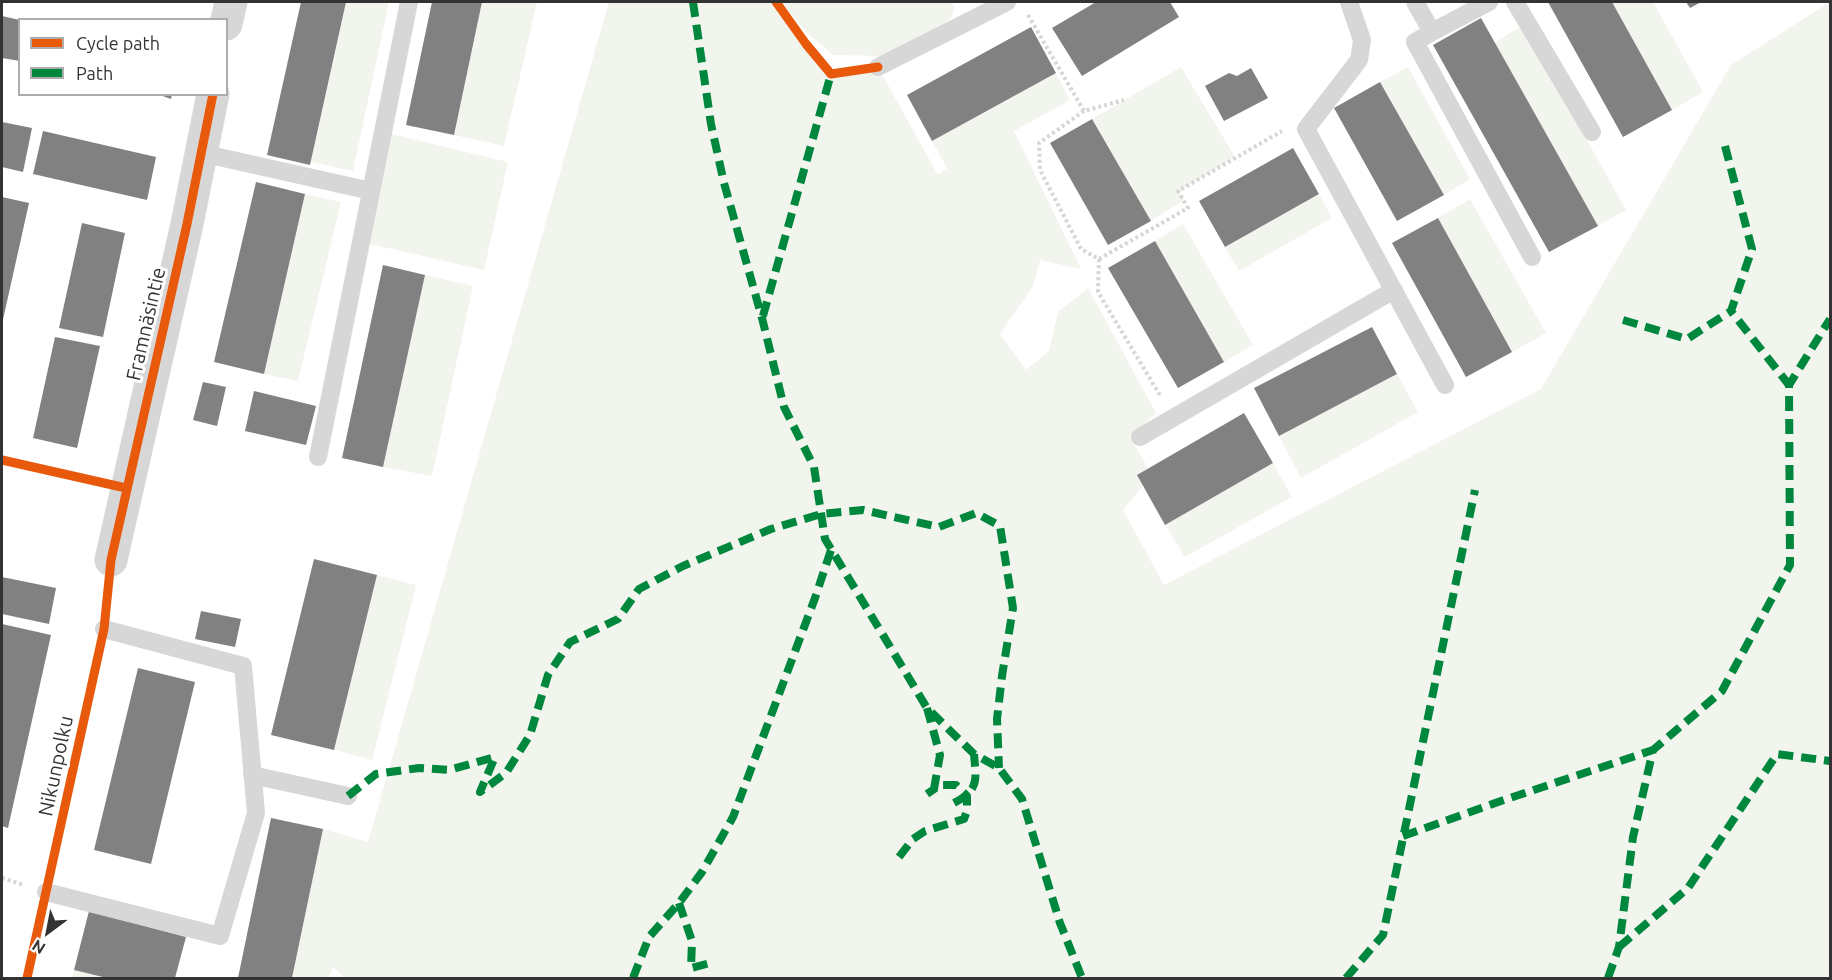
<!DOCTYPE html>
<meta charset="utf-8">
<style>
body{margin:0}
#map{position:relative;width:1832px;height:980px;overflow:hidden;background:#fff;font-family:Ubuntu,sans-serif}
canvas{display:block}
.frame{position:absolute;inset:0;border:3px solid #333;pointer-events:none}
.legend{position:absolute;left:18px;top:18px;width:210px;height:78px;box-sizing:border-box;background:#fff;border:2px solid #adadad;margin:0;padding:8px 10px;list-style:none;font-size:18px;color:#333}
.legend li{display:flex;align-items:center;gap:12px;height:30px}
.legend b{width:30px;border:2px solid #adadad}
.north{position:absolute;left:18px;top:902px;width:60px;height:60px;-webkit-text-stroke:4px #fff;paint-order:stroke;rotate:212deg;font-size:16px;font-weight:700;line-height:24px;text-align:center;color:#333}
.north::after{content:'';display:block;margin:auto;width:21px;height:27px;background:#333;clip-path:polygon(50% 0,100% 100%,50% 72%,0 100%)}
</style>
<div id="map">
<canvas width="1832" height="980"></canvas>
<div class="frame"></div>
<ul class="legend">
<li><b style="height:8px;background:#e8590c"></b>Cycle path</li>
<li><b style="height:8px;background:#00873e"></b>Path</li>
</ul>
<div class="north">N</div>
</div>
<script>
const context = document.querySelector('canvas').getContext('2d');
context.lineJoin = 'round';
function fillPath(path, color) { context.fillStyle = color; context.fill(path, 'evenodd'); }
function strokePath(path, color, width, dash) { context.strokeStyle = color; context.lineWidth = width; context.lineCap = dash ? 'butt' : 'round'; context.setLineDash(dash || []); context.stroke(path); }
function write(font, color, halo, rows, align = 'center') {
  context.font = font + ' Ubuntu,sans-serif'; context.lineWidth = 6; context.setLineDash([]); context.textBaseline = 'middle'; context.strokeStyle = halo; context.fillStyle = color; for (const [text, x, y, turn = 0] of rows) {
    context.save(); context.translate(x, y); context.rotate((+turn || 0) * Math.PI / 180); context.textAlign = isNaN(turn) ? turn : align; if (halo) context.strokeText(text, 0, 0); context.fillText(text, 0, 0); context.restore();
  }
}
const green = new Path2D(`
 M 346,2 L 389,2 L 353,171 L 311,162 Z
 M 482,2 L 537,2 L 504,146 L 454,135 Z
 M 609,2 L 776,2 L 806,44 L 831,74 L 878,67 L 938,175 L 947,168 L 932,141 L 1056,73 L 1070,100 L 1014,131 L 1081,269 L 1040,260 L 1033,286 L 1000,334 L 1026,370 L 1049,351 L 1058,312 L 1088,288 L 1156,413 L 1130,437 L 1148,468 L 1137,475 L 1143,486 L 1123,510 L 1164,585 L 1541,389 L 1731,65 L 1830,2 L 1830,978 L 345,978 L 333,967 L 329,978 L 292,978 L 323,829 L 368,842 Z
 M 782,2 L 952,2 L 954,10 L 951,18 L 943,26 L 882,56 L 833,55 L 806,32 Z
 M 1612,2 L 1653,2 L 1703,92 L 1672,110 Z
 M 1523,25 L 1626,210 L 1598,226 L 1494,43 Z
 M 1181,67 L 1235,157 L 1179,191 L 1184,200 L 1151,221 L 1092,119 Z
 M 1408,67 L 1470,179 L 1444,195 L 1380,82 Z
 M 383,132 L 508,162 L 484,270 L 361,242 Z
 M 305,194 L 341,202 L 298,381 L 264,374 Z
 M 1319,194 L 1332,218 L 1239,271 L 1225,247 Z
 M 1470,199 L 1546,333 L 1512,352 L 1438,218 Z
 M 1183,224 L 1253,345 L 1224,362 L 1155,241 Z
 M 425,275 L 473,286 L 432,476 L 383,467 Z
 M 1397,374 L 1418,412 L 1301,478 L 1279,436 Z
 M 1273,463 L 1292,497 L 1185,557 L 1165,525 Z
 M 377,575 L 416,585 L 372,760 L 334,750 Z
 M 74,970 L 107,978 L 72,978 Z`);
const building = new Path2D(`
 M 301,2 L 346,2 L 310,165 L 267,155 Z
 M 432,2 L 482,2 L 454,135 L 406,125 Z
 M 1096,2 L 1170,2 L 1179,17 L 1082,76 L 1052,28 Z
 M 1548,2 L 1612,2 L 1672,110 L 1623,137 Z
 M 1686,2 L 1701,2 L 1690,8 Z
 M 2,16 L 20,20 L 20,61 L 2,58 Z
 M 1481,18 L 1598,226 L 1549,252 L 1433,45 Z
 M 1031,27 L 1056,73 L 932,141 L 907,95 Z
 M 1251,68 L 1268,98 L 1224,121 L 1205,86 L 1229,73 L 1237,76 Z
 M 1380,82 L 1444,195 L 1397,221 L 1334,108 Z
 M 157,94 L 172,94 L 171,99 Z
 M 1092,119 L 1151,221 L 1108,245 L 1050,143 Z
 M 2,122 L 32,128 L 23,172 L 2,167 Z
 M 43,131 L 156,157 L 147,200 L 33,174 Z
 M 1293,148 L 1319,194 L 1225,247 L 1199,201 Z
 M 256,182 L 305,194 L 264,374 L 214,362 Z
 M 2,197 L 29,203 L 2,324 Z
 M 1438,218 L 1512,352 L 1466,377 L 1392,243 Z
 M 82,223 L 125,233 L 103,337 L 59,328 Z
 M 1155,241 L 1224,362 L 1178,388 L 1108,268 Z
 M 383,265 L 425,275 L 383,467 L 342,458 Z
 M 1372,327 L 1397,374 L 1279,436 L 1254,388 Z
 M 55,337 L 100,346 L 77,448 L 33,438 Z
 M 203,382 L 226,387 L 217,426 L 193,420 Z
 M 254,391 L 316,406 L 306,445 L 245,431 Z
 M 1244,413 L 1273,463 L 1165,525 L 1137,475 Z
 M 314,559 L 377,575 L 334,750 L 271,735 Z
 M 2,577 L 56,588 L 49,624 L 2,614 Z
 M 201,611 L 241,619 L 235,647 L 195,639 Z
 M 2,624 L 51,635 L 8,828 L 2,826 Z
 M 138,668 L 195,682 L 151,864 L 94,850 Z
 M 271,818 L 323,829 L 292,978 L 238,978 Z
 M 89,911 L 186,937 L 175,978 L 107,978 L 74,970 Z`);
const path = new Path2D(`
 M 1028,15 L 1084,111 L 1124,100
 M 1084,111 L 1039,143 L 1040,170 L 1081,249 L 1099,259 L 1098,292 L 1161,397
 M 1099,259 L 1188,208 L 1178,191 L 1282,131
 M 2,878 L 24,885`);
const lane = new Path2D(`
 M 1349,2 L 1362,40 L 1359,60 L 1306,129 L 1445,385
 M 1415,2 L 1432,32 L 1415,42 L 1532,257
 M 1515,2 L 1592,132
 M 1432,32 L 1489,2
 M 878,67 L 1007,2
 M 201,153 L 371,191
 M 1140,437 L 1394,290
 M 318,457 L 409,2
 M 252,775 L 348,796
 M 46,892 L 220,936 L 256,813 L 243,666 L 104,629`);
const street = new Path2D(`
 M 226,24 L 231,2
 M 111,560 L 187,224 L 213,94`);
const quiet = new Path2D(`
 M 693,2 L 711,124 L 724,183 L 762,318 L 784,407 L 814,467 L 825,539 L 927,708 L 974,754 L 999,768 L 1022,799 L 1060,923 L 1082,978
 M 1725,146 L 1752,249 L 1731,311 L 1789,385
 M 763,316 L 831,74
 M 1623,320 L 1687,339 L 1731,311
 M 927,708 L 940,755 L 934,789
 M 348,796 L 376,774 L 419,768 L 449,770 L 495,757 L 480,792 L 506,773 L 530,735 L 548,675 L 570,642 L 618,619 L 639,589 L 683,566 L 771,529 L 821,514 L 863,510 L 939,527 L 976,513 L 1000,526 L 1013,608 L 1002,676 L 997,719 L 999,768
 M 954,803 C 980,789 976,780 974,754
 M 1403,836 L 1501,801 L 1653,750
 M 899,857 L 913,839 L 925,831 L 964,819 L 967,811 L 967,796 L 956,785 L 940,785 L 927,794
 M 679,903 L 692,941 L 691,968 L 714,962
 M 1619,947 L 1688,888 L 1777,754 L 1830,761
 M 633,978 L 649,937 L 679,903 L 702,872 L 733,817 L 815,598 L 831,550
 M 1346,978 L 1383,935 L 1475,490
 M 1608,978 L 1619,947 L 1633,837 L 1653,750 L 1722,691 L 1790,565 L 1789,385 L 1830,319`);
const cycleway = new Path2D(`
 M 776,2 L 806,44 L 831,74 L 878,67
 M 2,460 L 126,488
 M 27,978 L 104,629 L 111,560 L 187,224 L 213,94`);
const streetNames = [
 ["Framnäsintie",146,324,-77],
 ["Nikunpolku",56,766,-78]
];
fillPath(green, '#f2f5ed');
fillPath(building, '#818181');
strokePath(path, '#d6d6d6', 4, [3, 3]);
strokePath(lane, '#d7d7d7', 18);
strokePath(street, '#d7d7d7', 33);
strokePath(quiet, '#00873e', 8, [15, 8]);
strokePath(cycleway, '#e8590c', 9);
write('20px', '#333', '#fff', streetNames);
</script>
